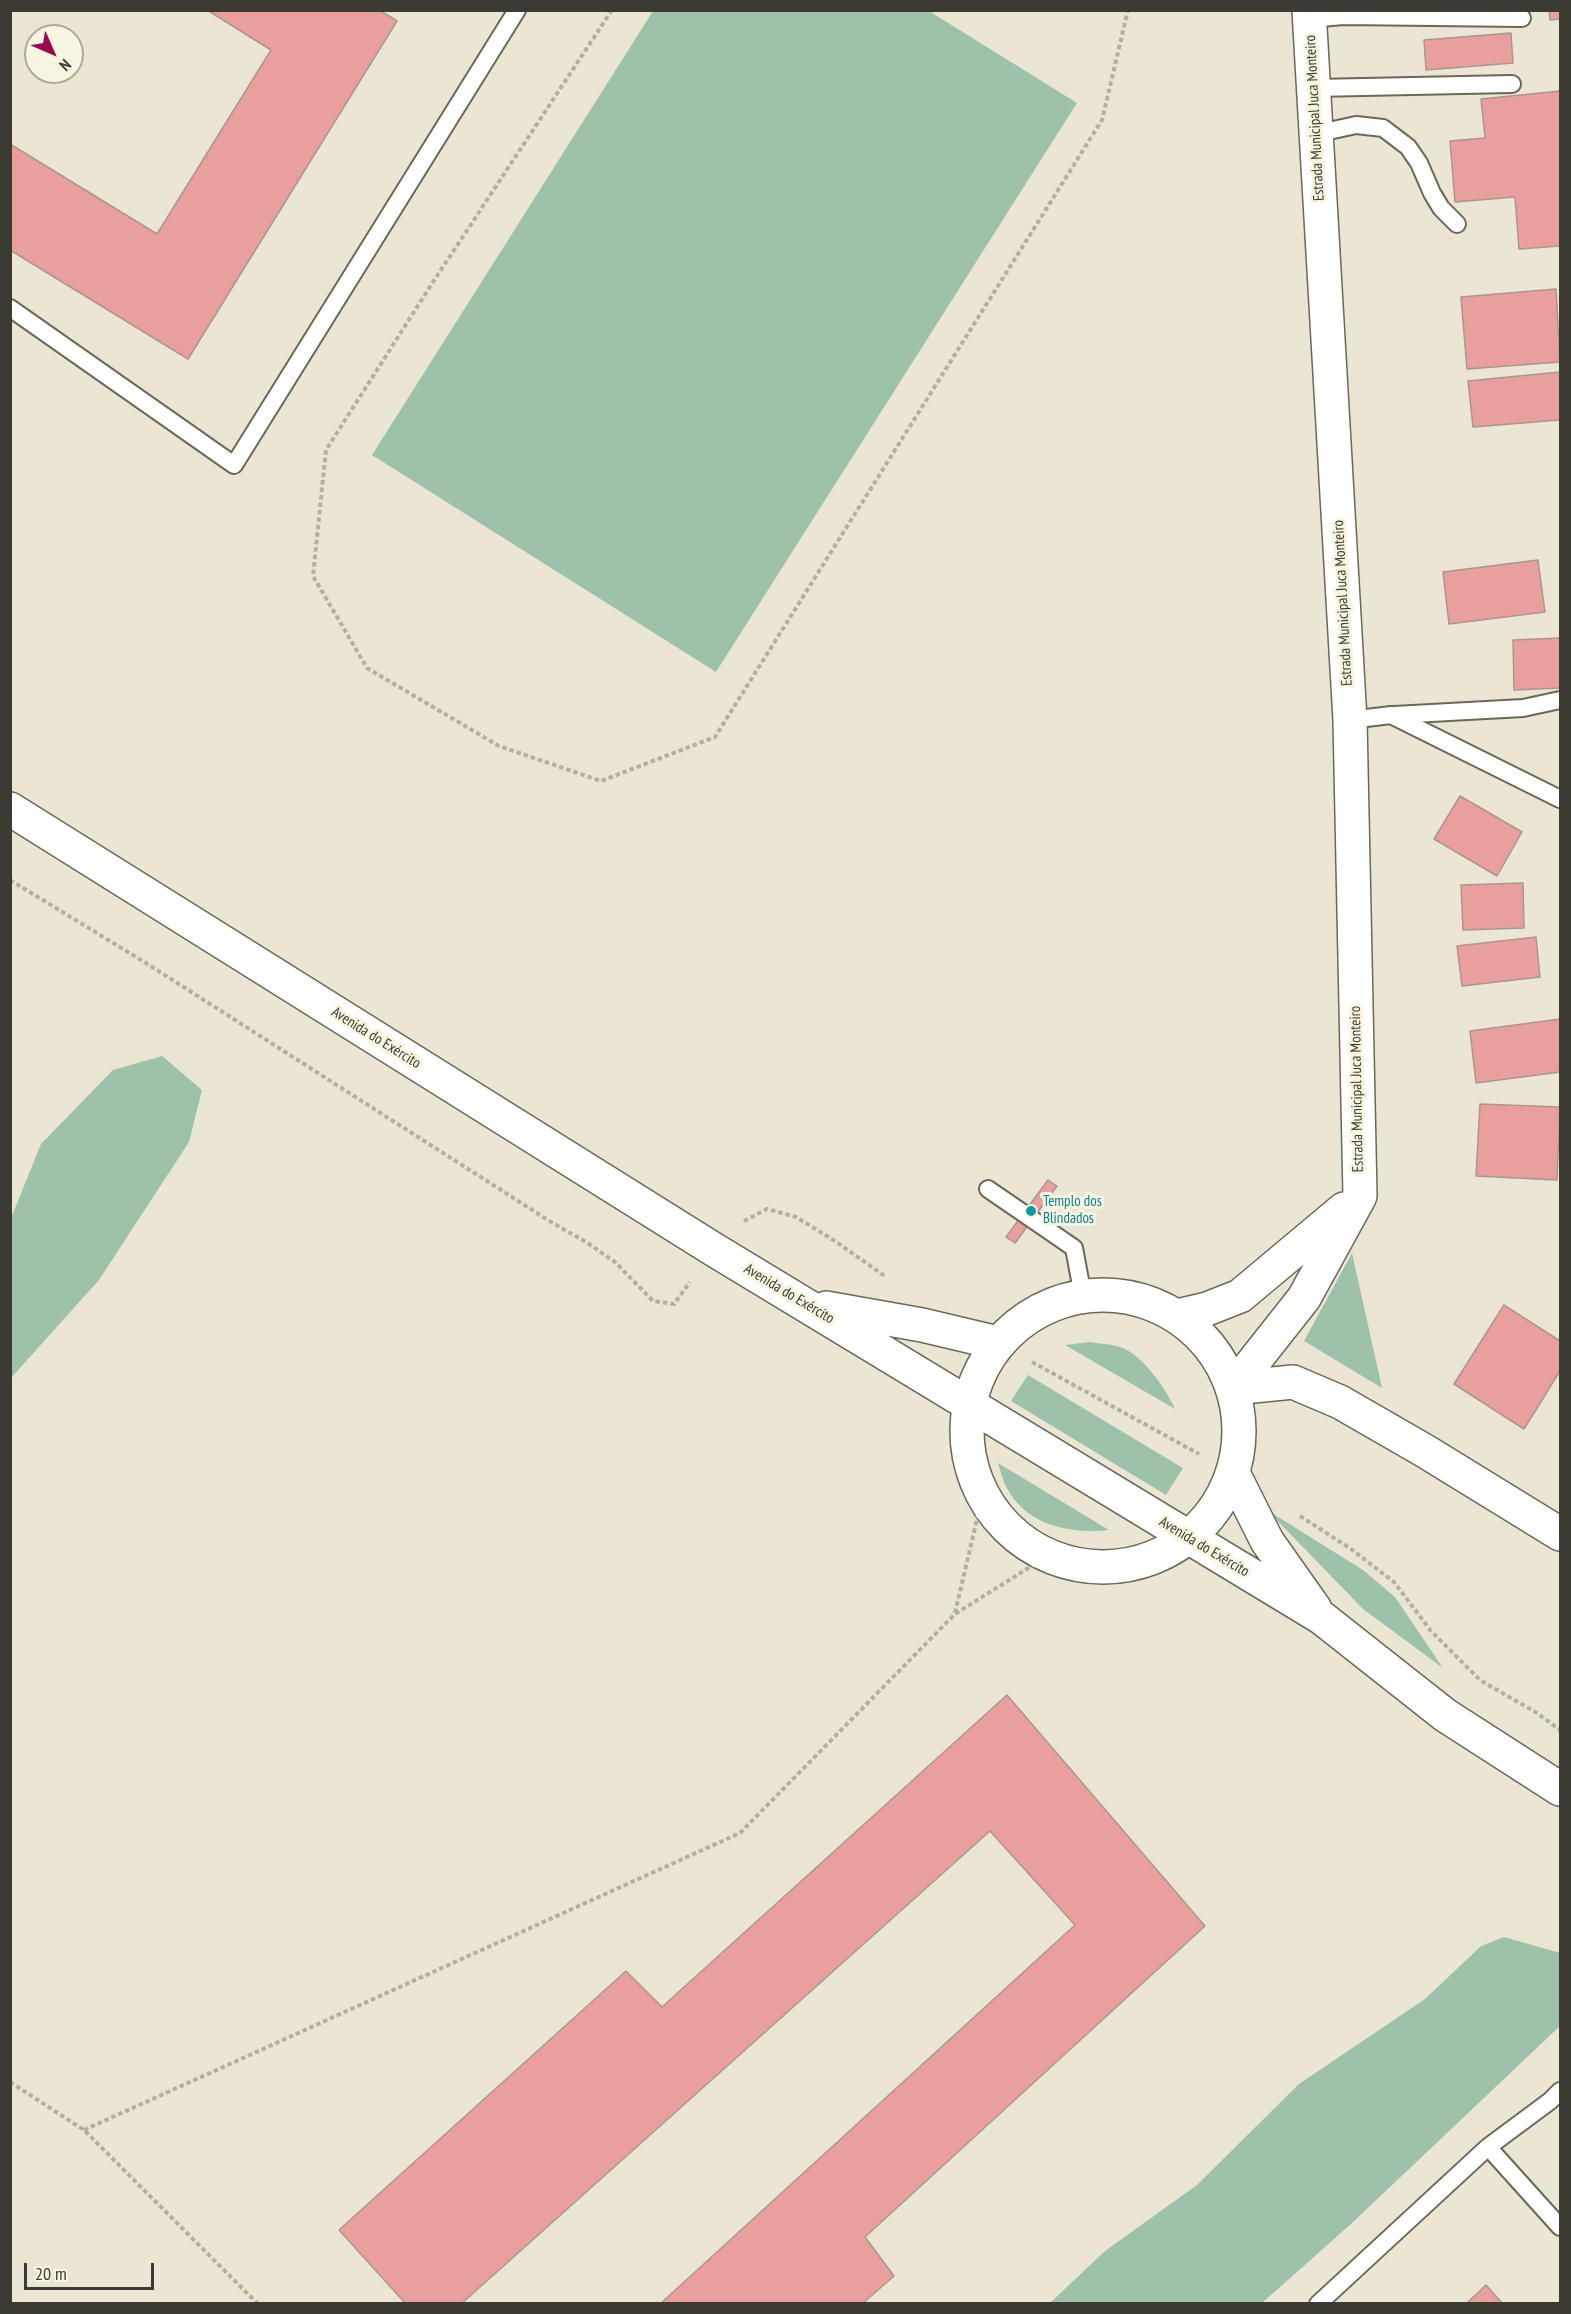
<!DOCTYPE html>
<meta charset="utf-8">
<style>
body{margin:0}
#map{position:relative;width:1571px;height:2314px;overflow:hidden;background:#eae6d3;font-family:"PT Sans Narrow",sans-serif}
canvas{display:block}
.frame{position:absolute;inset:0;border:12px solid #3c3b33;pointer-events:none}
.north{position:absolute;left:24px;top:24px;width:60px;height:60px;box-sizing:border-box;background:#f7f4e0;border:2px solid #acaa9b;border-radius:50%;rotate:135deg;font-size:16px;font-weight:700;line-height:24px;text-align:center;color:#3c3b33}
.north::after{content:'';display:block;margin:auto;width:21px;height:27px;background:#9d0650;clip-path:polygon(50% 0,100% 100%,50% 72%,0 100%)}
.scale{position:absolute;left:24px;top:2263px;width:130px;height:27px;box-sizing:border-box;border:3px solid #3c3b33;border-top:0;padding-left:8px;font-size:18px;line-height:21px;white-space:nowrap;color:#3c3b33;-webkit-text-stroke:4px #f7f4e0;paint-order:stroke}
</style>
<div id="map">
<canvas width="1571" height="2314"></canvas>
<div class="frame"></div>
<div class="north">N</div>
<div class="scale">20 m</div>
</div>
<script>
const context = document.querySelector('canvas').getContext('2d');
context.lineJoin = 'round';
function fillPath(path, color) { context.fillStyle = color; context.fill(path, 'evenodd'); }
function strokePath(path, color, width, dash) { context.strokeStyle = color; context.lineWidth = width; context.lineCap = dash ? 'butt' : 'round'; context.setLineDash(dash || []); context.stroke(path); }
function write(font, color, halo, rows, align = 'center') {
  context.font = font + ' "PT Sans Narrow",sans-serif'; context.lineWidth = 6; context.setLineDash([]); context.textBaseline = 'middle'; context.strokeStyle = halo; context.fillStyle = color; for (const [text, x, y, turn = 0] of rows) {
    context.save(); context.translate(x, y); context.rotate((+turn || 0) * Math.PI / 180); context.textAlign = isNaN(turn) ? turn : align; if (halo) context.strokeText(text, 0, 0); context.fillText(text, 0, 0); context.restore();
  }
}
const green = new Path2D(`
 M 653,11 L 929,11 L 1077,103 L 716,672 L 372,455 Z
 M 162,1056 L 202,1090 L 189,1142 L 99,1280 L 11,1378 L 11,1218 L 41,1144 L 113,1070 Z
 M 1352,1253 L 1382,1388 L 1304,1341 Z
 M 1090,1342 C 1101,1344 1113,1344 1123,1348 C 1144,1357 1166,1389 1175,1409 L 1065,1345 Z
 M 1028,1375 L 1183,1468 L 1166,1495 L 1011,1401 Z
 M 998,1463 L 1109,1530 C 1071,1534 1028,1526 1008,1490 C 1003,1482 1001,1472 998,1463 Z
 M 1267,1510 L 1363,1570 L 1395,1597 L 1443,1668 L 1363,1609 Z
 M 1504,1937 L 1560,1953 L 1560,2026 L 1352,2223 L 1262,2303 L 1050,2303 L 1105,2251 L 1197,2185 L 1299,2084 L 1425,1999 L 1481,1946 Z`);
const building = new Path2D(`
 M 207,10 L 379,10 L 397,21 L 188,359 L 10,250 L 10,144 L 157,234 L 271,50 Z
 M 1549,10 L 1560,10 L 1560,19 L 1550,20 Z
 M 1511,33 L 1513,63 L 1426,70 L 1424,40 Z
 M 1560,91 L 1560,246 L 1519,249 L 1515,197 L 1455,202 L 1450,141 L 1485,138 L 1481,99 Z
 M 1556,289 L 1560,362 L 1467,369 L 1461,297 Z
 M 1560,372 L 1560,420 L 1473,427 L 1468,381 Z
 M 1538,560 L 1545,612 L 1449,624 L 1443,572 Z
 M 1560,638 L 1560,688 L 1514,690 L 1513,640 Z
 M 1460,796 L 1522,832 L 1497,876 L 1434,839 Z
 M 1523,883 L 1524,928 L 1463,930 L 1461,885 Z
 M 1536,937 L 1540,977 L 1462,986 L 1457,946 Z
 M 1560,1019 L 1560,1072 L 1476,1083 L 1470,1031 Z
 M 1480,1104 L 1560,1107 L 1557,1180 L 1476,1176 Z
 M 1048,1180 L 1057,1186 L 1015,1243 L 1006,1237 Z
 M 1504,1305 L 1560,1341 L 1560,1371 L 1524,1429 L 1454,1384 Z
 M 1007,1695 L 1205,1926 L 865,2237 L 894,2276 L 862,2304 L 660,2304 L 1075,1925 L 990,1831 L 461,2304 L 406,2304 L 339,2230 L 626,1971 L 662,2007 Z
 M 1486,2285 L 1503,2304 L 1466,2304 Z`);
const path = new Path2D(`
 M 612,10 L 433,282 L 326,450 L 313,576 L 367,668 L 499,746 L 601,781 L 715,737 L 1102,120 L 1128,10
 M 10,880 L 146,963 L 551,1222 L 586,1242 L 615,1262 L 653,1301 L 674,1304 L 690,1282
 M 744,1221 L 767,1209 L 796,1217 L 835,1241 L 886,1277
 M 1032,1362 L 1199,1454
 M 1300,1516 L 1351,1549 L 1394,1582 L 1431,1631 L 1480,1680 L 1537,1713 L 1560,1730
 M 955,1613 L 982,1498
 M 10,2082 L 84,2130 L 258,2304
 M 84,2130 L 740,1833 L 955,1614 L 1046,1557`);
const lane = new Path2D(`
 M 1310,19 L 1343,16 L 1522,18
 M 1314,88 L 1512,84
 M 1315,134 L 1356,125 L 1383,128 L 1408,147 L 1419,163 L 1432,193 L 1441,208 L 1457,224
 M 10,308 L 234,465 L 517,10
 M 1394,715 L 1523,708 L 1560,700
 M 1350,720 L 1391,715 L 1560,799
 M 988,1189 L 1074,1248 L 1083,1296
 M 1488,2147 L 1560,2227
 M 1318,2304 L 1488,2147 L 1550,2101 L 1560,2091`);
const street = new Path2D(`
 M 1233,1388 L 1293,1382 L 1340,1402 L 1425,1451 L 1560,1534`);
const secondary = new Path2D(`
 M 10,809 L 713,1249 L 1322,1618 L 1445,1715 L 1560,1789
 M967 1431a136 136 0 1 1 272 0a136 136 0 1 1-272 0Z
 M 826,1308 L 922,1325 L 998,1343
 M 1177,1316 L 1207,1309 L 1240,1296 L 1344,1209
 M 1233,1388 L 1304,1298 L 1360,1196 L 1350,720 L 1309,10
 M 1233,1473 L 1267,1541 L 1315,1609`);
const markers = [
 [1031,1211,6,"#0f9aa8"]
];
const streetNames = [
 ["Estrada Municipal Juca Monteiro",1315,118,-93],
 ["Estrada Municipal Juca Monteiro",1343,603,-93],
 ["Avenida do Exército",376,1038,32],
 ["Estrada Municipal Juca Monteiro",1357,1089,-91],
 ["Avenida do Exército",789,1294,31],
 ["Avenida do Exército",1204,1547,31]
];
const cultureNames = [
 ["Templo dos",1043,1202],
 ["Blindados",1043,1219]
];
fillPath(green, '#9dc2a9');
fillPath(building, '#e9a09c');
strokePath(building, '#ab9594', 1.5);
strokePath(lane, '#6b6857', 20);
strokePath(street, '#6b6857', 36);
strokePath(secondary, '#6b6857', 36);
strokePath(path, '#b3b0a0', 4, [4.5, 3]);
strokePath(lane, '#fff', 16);
strokePath(street, '#fff', 33);
strokePath(secondary, '#fff', 33);
for (const [x, y, r, color] of markers) { const dot = new Path2D(); dot.arc(x, y, r, 0, 2 * Math.PI); context.fillStyle = color; context.fill(dot); strokePath(dot, '#f7f4e0', 2); }
write('15px', '#3c3b33', '#f7f4e0', streetNames);
write('15px', '#0d838f', '#f7f4e0', cultureNames, 'left');
</script>
